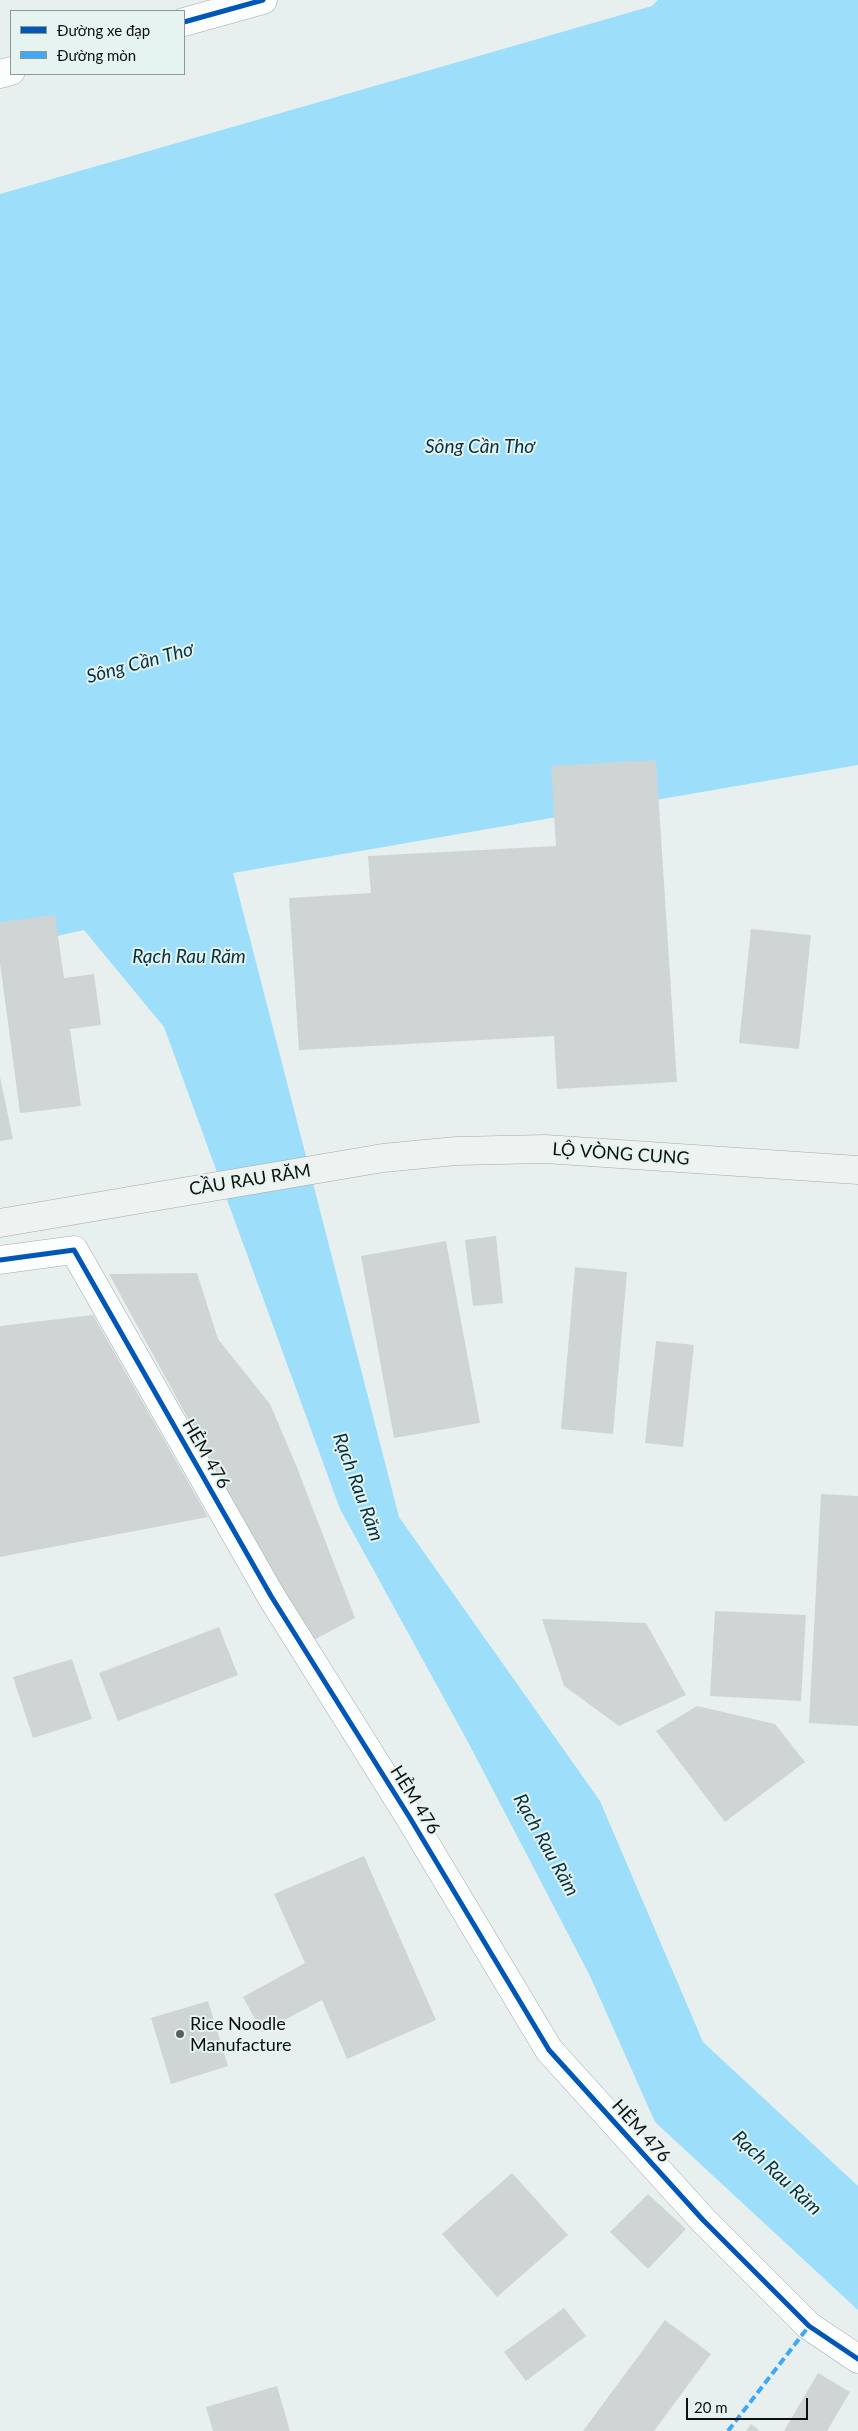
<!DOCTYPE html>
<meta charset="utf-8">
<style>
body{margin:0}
#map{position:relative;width:858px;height:2431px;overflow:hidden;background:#e8f0ef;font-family:Lato,sans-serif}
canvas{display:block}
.legend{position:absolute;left:10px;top:10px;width:175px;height:65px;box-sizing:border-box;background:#e5f4f0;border:1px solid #8e9996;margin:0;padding:6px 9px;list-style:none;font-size:15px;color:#0c1110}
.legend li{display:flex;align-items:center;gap:10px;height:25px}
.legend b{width:25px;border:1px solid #8e9996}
.scale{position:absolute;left:686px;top:2398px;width:122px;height:22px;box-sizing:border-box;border:2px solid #0c1110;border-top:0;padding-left:6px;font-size:15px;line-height:18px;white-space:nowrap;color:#0c1110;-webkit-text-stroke:4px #e5f4f0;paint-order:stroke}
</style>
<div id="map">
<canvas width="858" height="2431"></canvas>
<ul class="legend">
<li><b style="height:6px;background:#0057b8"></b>Đường xe đạp</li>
<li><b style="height:6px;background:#3fa9f5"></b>Đường mòn</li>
</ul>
<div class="scale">20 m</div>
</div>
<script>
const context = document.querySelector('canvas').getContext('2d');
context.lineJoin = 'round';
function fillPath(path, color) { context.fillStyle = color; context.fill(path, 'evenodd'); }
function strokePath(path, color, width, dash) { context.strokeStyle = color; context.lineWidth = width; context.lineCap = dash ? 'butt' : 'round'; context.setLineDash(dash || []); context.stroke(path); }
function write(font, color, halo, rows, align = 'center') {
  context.font = font + ' Lato,sans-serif'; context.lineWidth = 4; context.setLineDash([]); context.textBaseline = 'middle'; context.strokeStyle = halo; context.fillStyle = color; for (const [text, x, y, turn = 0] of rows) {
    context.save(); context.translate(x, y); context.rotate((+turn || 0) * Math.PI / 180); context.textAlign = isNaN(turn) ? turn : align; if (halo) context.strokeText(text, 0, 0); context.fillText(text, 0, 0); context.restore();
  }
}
const water = new Path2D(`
 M 658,0 L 858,0 L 858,765 L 233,873 L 399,1517 L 600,1801 L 703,2042 L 858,2186 L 858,2310 L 655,2122 L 590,1976 L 468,1742 L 340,1509 L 164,1027 L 84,930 L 0,949 L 0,194 L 652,6 Z`);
const building = new Path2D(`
 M 656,760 L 677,1082 L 557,1089 L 554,1036 L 299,1050 L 289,898 L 371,893 L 368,856 L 556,846 L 551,766 Z
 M 55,915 L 64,978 L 94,974 L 101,1025 L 70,1029 L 81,1106 L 20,1113 L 0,963 L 0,922 Z
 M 751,929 L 811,935 L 799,1049 L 739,1043 Z
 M 0,1077 L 13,1139 L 0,1141 Z
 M 496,1236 L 503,1303 L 473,1306 L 465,1240 Z
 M 446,1241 L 480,1423 L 394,1438 L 361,1256 Z
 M 575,1267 L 627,1272 L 613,1434 L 561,1429 Z
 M 197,1273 L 218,1339 L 270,1404 L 296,1465 L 355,1618 L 310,1642 L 109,1274 Z
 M 93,1315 L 208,1517 L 0,1557 L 0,1326 Z
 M 656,1341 L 694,1345 L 683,1447 L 645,1443 Z
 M 821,1494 L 858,1496 L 858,1726 L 809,1723 Z
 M 715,1611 L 806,1615 L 801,1701 L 710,1696 Z
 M 542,1619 L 646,1623 L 686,1695 L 619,1726 L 564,1686 Z
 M 219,1627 L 238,1675 L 118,1721 L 99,1673 Z
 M 72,1659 L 92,1719 L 33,1738 L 13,1677 Z
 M 697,1706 L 775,1724 L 805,1762 L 725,1822 L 656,1731 Z
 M 364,1856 L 436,2020 L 347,2059 L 322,2000 L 262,2032 L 243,1997 L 305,1963 L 274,1894 Z
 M 208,2001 L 228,2066 L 171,2084 L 151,2018 Z
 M 512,2173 L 568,2235 L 497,2297 L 442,2234 Z
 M 648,2194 L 686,2229 L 648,2269 L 610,2232 Z
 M 564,2308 L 586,2336 L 526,2381 L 504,2352 Z
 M 665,2320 L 711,2354 L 654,2431 L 583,2431 Z
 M 818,2373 L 850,2392 L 827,2431 L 784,2431 Z
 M 277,2386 L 290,2431 L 213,2431 L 206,2407 Z
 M 751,2424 L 760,2431 L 746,2431 Z`);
const street = new Path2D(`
 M 184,22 L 263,0
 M 0,74 L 11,71
 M 0,1260 L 74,1250 L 271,1596 L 410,1818 L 549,2050 L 703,2220 L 809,2326 L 858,2359`);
const secondary = new Path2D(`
 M 0,1223 L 383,1158 L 456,1151 L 545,1149 L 858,1170`);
const quiet = new Path2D(`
 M 728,2431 L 809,2326`);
const cycleway = new Path2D(`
 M 184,22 L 263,0
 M 0,1260 L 74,1250 L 271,1596 L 410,1818 L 549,2050 L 703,2220 L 809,2326 L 858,2359`);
const markers = [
 [180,2034,5,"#595f5e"]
];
const streetNames = [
 ["LỘ VÒNG CUNG",621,1154,4],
 ["CẦU RAU RĂM",250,1180,-9],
 ["HẺM 476",206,1454,60],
 ["HẺM 476",415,1800,58],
 ["HẺM 476",641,2131,48]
];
const poiNames = [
 ["Rice Noodle",190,2024],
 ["Manufacture",190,2045]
];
const waterNames = [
 ["Sông Cần Thơ",480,447],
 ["Sông Cần Thơ",140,663,-15],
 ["Rạch Rau Răm",189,957],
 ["Rạch Rau Răm",358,1487,70],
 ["Rạch Rau Răm",546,1845,61],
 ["Rạch Rau Răm",777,2173,43]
];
fillPath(water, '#9ddefa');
fillPath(building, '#cfd5d4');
strokePath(street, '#a3aaa9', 29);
strokePath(secondary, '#a3aaa9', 29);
strokePath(street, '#fcfdfd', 28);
strokePath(secondary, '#eef3f1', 28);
strokePath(quiet, '#3fa9f5', 4, [8, 4]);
strokePath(cycleway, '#0057b8', 5);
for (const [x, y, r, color] of markers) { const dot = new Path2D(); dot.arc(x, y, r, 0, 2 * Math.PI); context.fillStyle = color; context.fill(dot); strokePath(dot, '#e5f4f0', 2); }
write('18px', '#0c1110', '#e5f4f0', streetNames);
write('18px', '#0c1110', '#e5f4f0', poiNames, 'left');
write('italic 19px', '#063041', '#e5f4f0', waterNames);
</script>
